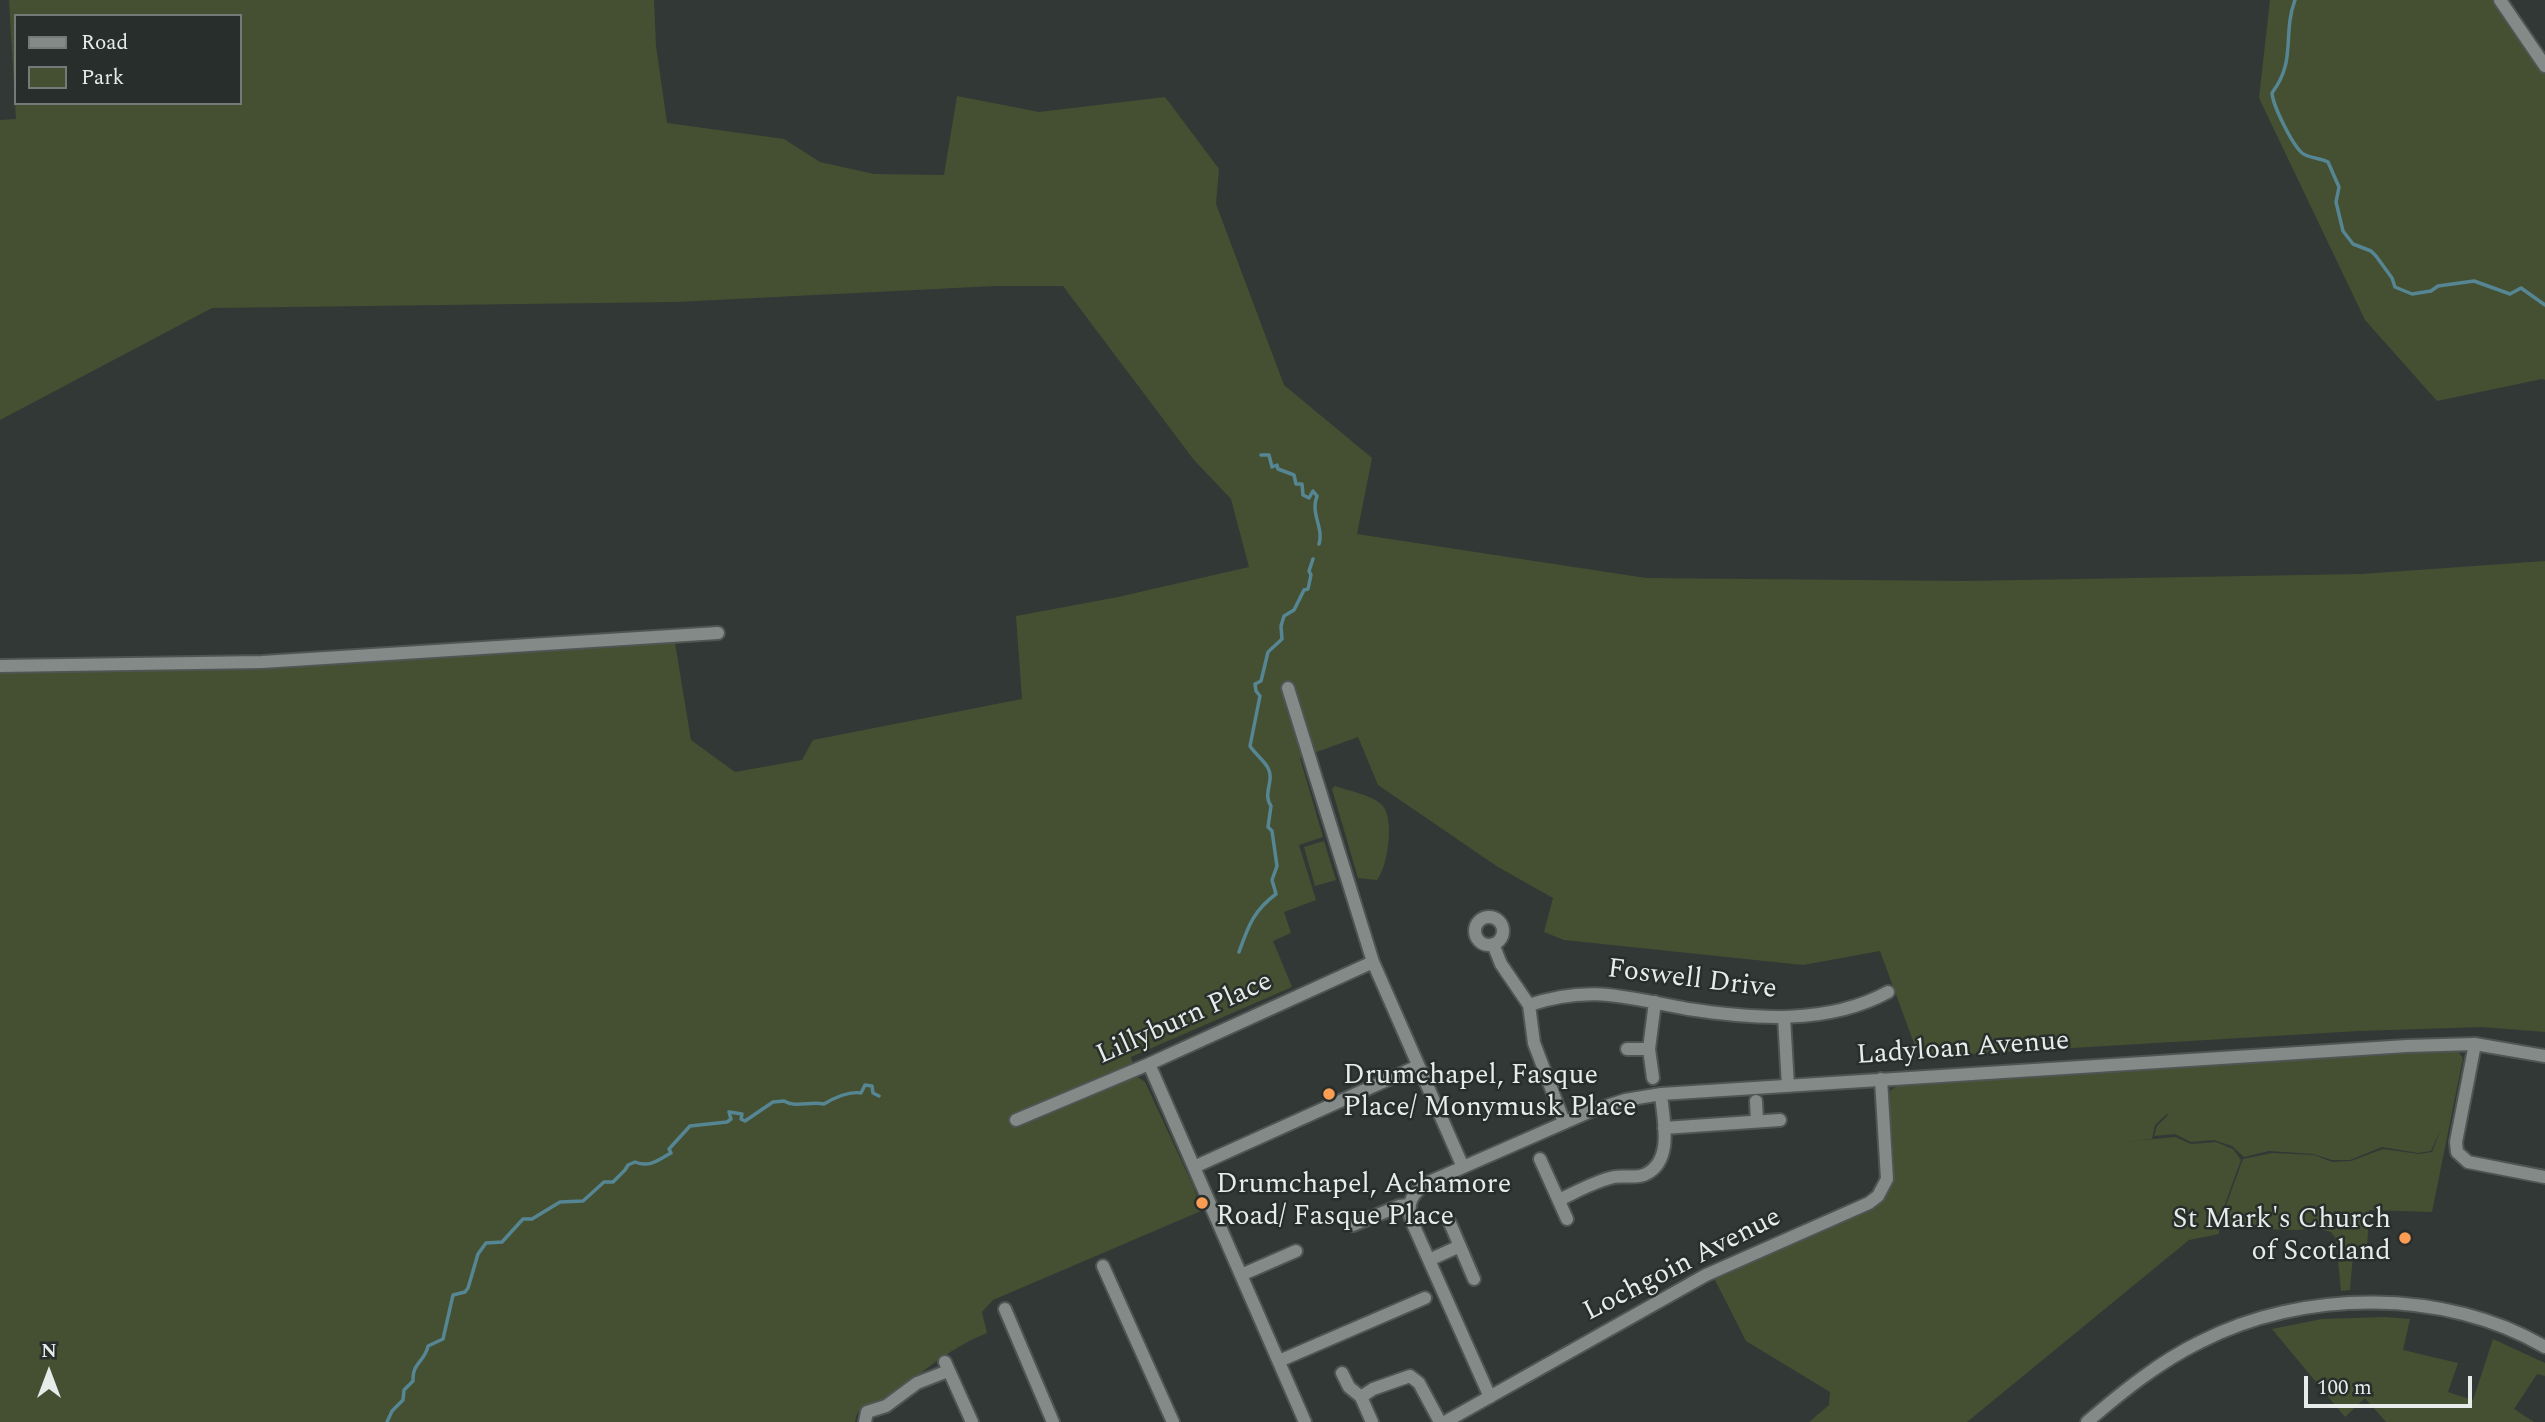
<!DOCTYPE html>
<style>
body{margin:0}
#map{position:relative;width:2545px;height:1422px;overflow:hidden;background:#323836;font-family:Spectral,serif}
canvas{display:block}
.legend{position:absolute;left:14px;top:14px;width:228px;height:91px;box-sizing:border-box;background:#282e2c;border:2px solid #747a78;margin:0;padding:9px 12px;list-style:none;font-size:21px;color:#e7ebea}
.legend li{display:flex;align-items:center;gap:14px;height:35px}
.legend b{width:35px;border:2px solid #747a78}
.north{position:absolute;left:14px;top:1338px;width:70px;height:70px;-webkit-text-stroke:5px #282e2c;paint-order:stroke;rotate:0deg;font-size:19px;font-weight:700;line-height:28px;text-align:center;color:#e7ebea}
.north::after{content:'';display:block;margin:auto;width:24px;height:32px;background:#e7ebea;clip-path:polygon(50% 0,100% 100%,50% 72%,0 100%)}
.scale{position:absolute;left:2304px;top:1376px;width:168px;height:32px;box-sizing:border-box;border:4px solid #e7ebea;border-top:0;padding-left:9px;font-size:21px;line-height:24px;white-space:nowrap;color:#e7ebea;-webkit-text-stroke:5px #282e2c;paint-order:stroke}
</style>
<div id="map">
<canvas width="2545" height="1422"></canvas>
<ul class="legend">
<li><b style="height:9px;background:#838a87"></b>Road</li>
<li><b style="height:19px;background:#445031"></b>Park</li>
</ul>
<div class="north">N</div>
<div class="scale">100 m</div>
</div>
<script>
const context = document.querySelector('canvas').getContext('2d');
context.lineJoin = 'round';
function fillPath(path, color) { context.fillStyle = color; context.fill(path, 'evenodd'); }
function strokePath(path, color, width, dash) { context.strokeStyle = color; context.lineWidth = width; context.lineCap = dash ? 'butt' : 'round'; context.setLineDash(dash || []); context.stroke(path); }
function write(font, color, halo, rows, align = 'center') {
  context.font = font + ' Spectral,serif'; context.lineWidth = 5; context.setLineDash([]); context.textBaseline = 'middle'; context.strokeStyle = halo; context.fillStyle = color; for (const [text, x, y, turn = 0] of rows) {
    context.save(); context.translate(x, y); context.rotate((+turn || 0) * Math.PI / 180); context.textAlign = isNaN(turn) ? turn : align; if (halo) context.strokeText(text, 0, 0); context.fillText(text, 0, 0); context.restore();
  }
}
const green = new Path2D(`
 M 9,0 L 654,0 L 656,46 L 667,123 L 784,139 L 820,162 L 874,174 L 944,175 L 957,96 L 1039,112 L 1165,97 L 1219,169 L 1216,204 L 1284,385 L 1372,458 L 1357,534 L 1646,578 L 1964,581 L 2361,574 L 2545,561 L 2545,1032 L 2482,1027 L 2359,1031 L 1919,1057 L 1880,951 L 1803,965 L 1564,940 L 1544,932 L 1553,898 L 1498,867 L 1378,785 L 1358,737 L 1300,758 L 1323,837 L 1299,845 L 1316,900 L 1284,912 L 1291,933 L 1273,941 L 1292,987 L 1131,1057 L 1136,1076 L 1145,1082 L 1194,1188 L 1201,1211 L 993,1300 L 982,1312 L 987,1333 C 943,1351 920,1376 882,1401 C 876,1405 867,1404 862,1408 C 857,1411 856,1417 855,1422 L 0,1422 L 0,660 L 262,662 L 674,637 L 691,740 L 735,772 L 802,760 L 813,740 L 1022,699 L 1016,616 L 1118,597 L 1249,567 L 1231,499 L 1194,460 L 1063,286 L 995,286 L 675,302 L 212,308 L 0,420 L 0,120 L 16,119 ZM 16,16 L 240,16 L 240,103 L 16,103 Z
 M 2270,0 L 2507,0 L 2545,55 L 2545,380 L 2542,379 L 2437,401 L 2365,320 L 2259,98 Z
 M 1335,786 C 1349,791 1372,795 1382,805 C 1395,818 1388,866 1377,880 L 1358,878 L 1332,789 Z
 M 1324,841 L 1336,880 L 1315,886 L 1304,847 Z
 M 2440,1048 L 2457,1050 L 2463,1058 L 2432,1212 L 2369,1210 L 2367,1250 L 2357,1250 L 2353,1255 L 2350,1290 L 2341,1291 L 2336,1239 L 2331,1232 L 2315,1228 L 2297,1230 L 2260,1229 L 2220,1222 L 2243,1159 L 2272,1153 L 2314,1155 L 2332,1162 L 2351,1161 L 2383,1149 L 2419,1154 L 2432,1152 L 2441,1129 L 2431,1151 L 2418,1153 L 2382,1147 L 2350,1160 L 2332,1160 L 2313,1154 L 2269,1151 L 2244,1157 L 2232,1146 L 2214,1140 L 2191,1142 L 2175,1134 L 2154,1136 L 2157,1126 L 2169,1114 L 2167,1114 L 2155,1125 L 2152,1139 L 2114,1143 L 2175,1137 L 2191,1144 L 2216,1142 L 2233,1149 L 2241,1160 L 2219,1220 L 2219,1234 L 2189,1240 L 1967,1422 L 1809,1422 L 1829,1405 L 1830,1392 L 1746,1341 L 1714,1278 L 1875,1208 C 1879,1204 1884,1200 1886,1195 C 1900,1172 1890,1123 1888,1097 L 1891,1090 L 1899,1085 Z
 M 2385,1317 L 2410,1319 L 2403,1350 L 2458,1363 L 2448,1392 L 2473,1400 L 2493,1339 L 2545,1363 L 2545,1376 L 2537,1374 L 2514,1409 L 2534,1422 L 2386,1422 L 2365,1398 L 2345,1417 L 2272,1329 L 2322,1319 Z`);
const stream = new Path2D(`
 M 2295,0 C 2282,35 2297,60 2272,93 C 2273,106 2292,144 2302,153 C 2308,158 2320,158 2328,162 L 2339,187 L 2336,202 L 2343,231 L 2353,244 L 2371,251 L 2376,256 L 2392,278 L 2395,287 L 2412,294 L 2431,291 L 2438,286 L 2474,281 L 2510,294 L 2521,288 L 2545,305
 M 1261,455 L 1269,455 L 1272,467 L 1277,465 L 1278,469 L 1294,475 L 1296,484 L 1302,484 L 1303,495 L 1309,498 L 1313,491 L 1317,496 C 1310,514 1324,527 1319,544
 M 1239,952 C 1248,927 1253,911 1276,894 L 1272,880 L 1277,866 L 1272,831 L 1268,827 L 1271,806 C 1262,793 1275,781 1268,768 C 1264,760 1255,754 1250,746 L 1260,696 L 1256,691 L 1255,684 L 1261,681 L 1268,652 L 1282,639 L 1281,626 L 1284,616 L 1294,610 L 1304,590 L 1308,589 L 1311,575 L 1309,571 L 1313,559
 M 387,1422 L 392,1411 L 403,1400 L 404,1390 L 413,1381 C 412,1362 425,1362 428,1346 L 443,1339 L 453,1295 L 465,1292 L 468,1288 L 478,1254 L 486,1243 L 502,1242 L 523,1219 L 532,1219 L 560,1202 L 583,1201 L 604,1182 L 613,1182 L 625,1170 L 628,1165 L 635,1162 C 650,1168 658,1160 671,1153 L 669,1149 L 690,1126 L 727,1122 L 731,1119 L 729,1112 L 742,1114 L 741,1119 L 745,1121 L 773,1102 L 784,1101 C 795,1108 811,1101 824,1104 C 834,1098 849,1091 861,1093 L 865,1085 L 872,1086 L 873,1093 L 879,1096`);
const minor = new Path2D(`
 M 2500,0 L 2545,66
 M 0,666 L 262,662 L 718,633
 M 1288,688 L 1373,962 L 1463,1167
 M1475 931a14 14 0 1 1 28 0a14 14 0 1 1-28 0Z
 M 1493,944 L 1501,964 L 1529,1005 L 1534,1043 L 1564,1122
 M 1529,1005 C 1591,984 1627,998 1688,1009 C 1753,1019 1828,1025 1888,992
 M 1784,1017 L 1788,1086
 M 2475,1044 L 2456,1142 L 2457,1152 L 2468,1162 L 2545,1177
 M 1627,1049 L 1649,1049
 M 1149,1064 L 1305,1422
 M 1653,1078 L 1649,1049 L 1655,1002
 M 1756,1101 L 1757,1121
 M 1016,1120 L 1149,1064 L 1373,962
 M 1664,1128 L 1780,1120
 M 1540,1159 L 1567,1219
 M 1194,1167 L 1418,1066
 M 1559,1200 C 1576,1192 1595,1181 1614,1177 C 1624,1175 1637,1179 1646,1174 C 1674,1160 1663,1119 1661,1094
 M 1450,1223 L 1474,1279
 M 1353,1225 L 1399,1206 L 1408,1205
 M 1429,1260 L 1460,1246
 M 1103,1266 L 1173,1422
 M 1241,1275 L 1296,1251
 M 1005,1309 L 1053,1422
 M 1279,1361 L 1425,1298
 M 945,1362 L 972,1422
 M 1342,1373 L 1349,1387 L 1361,1397 L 1372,1422
 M 1361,1397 L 1373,1389 L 1410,1376 L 1419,1383 L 1440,1422
 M 1490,1397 L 1412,1222 C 1405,1203 1413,1192 1429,1182 L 1591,1111 L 1625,1100 L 1661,1094 L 2407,1046 L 2475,1044 L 2545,1056
 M 865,1422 L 867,1412 L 886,1406 L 917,1383 L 948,1371
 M 1445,1422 L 1706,1275 L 1869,1203 L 1878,1196 L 1887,1179 L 1881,1079
 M 2087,1422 C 2122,1392 2159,1362 2200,1342 C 2303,1289 2445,1288 2545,1347`);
const markers = [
 [1329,1094,7,"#fc9d54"],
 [1202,1203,7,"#fc9d54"],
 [2405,1238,7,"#fc9d54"]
];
const streetNames = [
 ["Foswell Drive",1692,981,7],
 ["Lillyburn Place",1185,1020,-24],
 ["Ladyloan Avenue",1963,1050,-4],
 ["Lochgoin Avenue",1683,1266,-27]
];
const poiNames = [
 ["Drumchapel, Fasque",1343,1078],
 ["Place/ Monymusk Place",1343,1110],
 ["Drumchapel, Achamore",1216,1187],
 ["Road/ Fasque Place",1216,1219],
 ["St Mark's Church",2391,1222,"right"],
 ["of Scotland",2391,1254,"right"]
];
fillPath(green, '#445031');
strokePath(stream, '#568593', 3.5);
strokePath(minor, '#4f5553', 16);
strokePath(minor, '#838a87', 12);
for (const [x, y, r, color] of markers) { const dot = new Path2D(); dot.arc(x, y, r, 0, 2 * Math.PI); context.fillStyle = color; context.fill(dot); strokePath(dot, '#282e2c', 2.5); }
write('28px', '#e7ebea', '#282e2c', streetNames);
write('28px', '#e7ebea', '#282e2c', poiNames, 'left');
</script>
